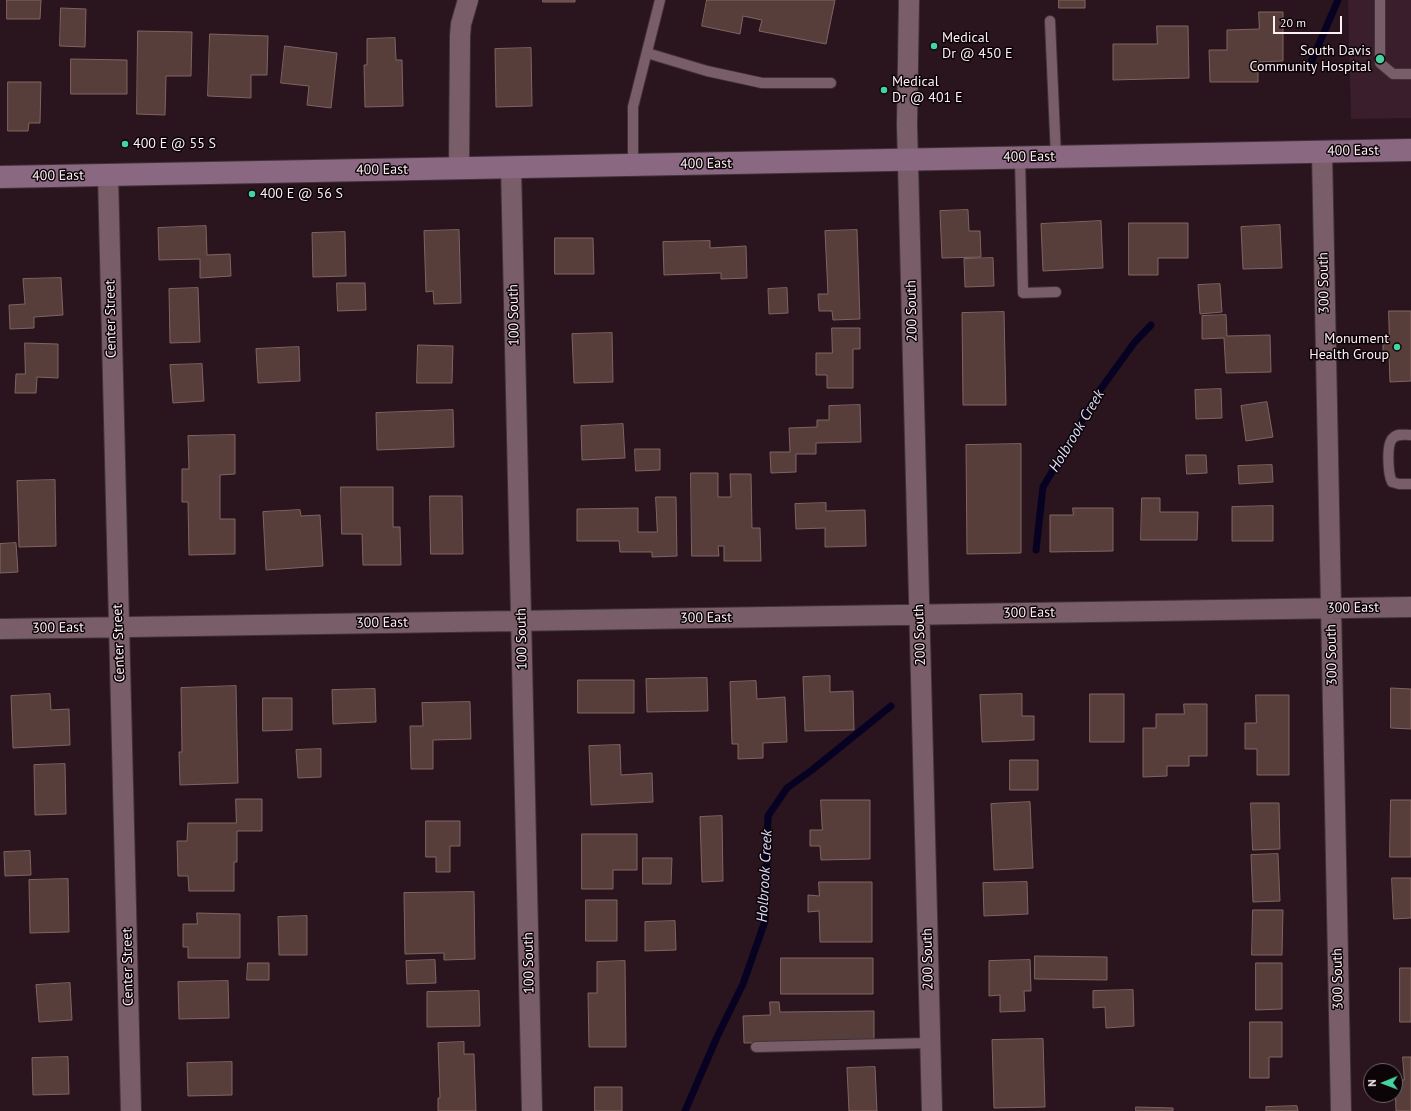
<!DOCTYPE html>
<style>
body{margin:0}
#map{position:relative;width:1411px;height:1111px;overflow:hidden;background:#2a141e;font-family:"PT Sans",sans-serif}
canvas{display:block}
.north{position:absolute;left:1363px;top:1063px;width:40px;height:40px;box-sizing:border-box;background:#0c0407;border:1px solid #6c6266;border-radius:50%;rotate:269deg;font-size:11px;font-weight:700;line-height:16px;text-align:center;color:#fdf0f5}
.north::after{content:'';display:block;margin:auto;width:14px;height:18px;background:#44d49f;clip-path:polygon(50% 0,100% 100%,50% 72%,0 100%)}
.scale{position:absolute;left:1273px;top:16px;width:69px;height:18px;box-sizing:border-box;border:2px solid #fdf0f5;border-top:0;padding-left:5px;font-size:12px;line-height:14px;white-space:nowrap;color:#fdf0f5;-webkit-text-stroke:3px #0c0407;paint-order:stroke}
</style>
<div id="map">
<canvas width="1411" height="1111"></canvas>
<div class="north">N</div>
<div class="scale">20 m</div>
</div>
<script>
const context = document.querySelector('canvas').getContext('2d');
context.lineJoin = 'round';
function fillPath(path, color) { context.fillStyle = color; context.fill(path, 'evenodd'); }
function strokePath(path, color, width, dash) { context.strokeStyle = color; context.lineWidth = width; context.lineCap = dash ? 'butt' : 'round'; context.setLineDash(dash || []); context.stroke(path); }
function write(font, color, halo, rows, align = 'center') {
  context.font = font + ' "PT Sans",sans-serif'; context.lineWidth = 3; context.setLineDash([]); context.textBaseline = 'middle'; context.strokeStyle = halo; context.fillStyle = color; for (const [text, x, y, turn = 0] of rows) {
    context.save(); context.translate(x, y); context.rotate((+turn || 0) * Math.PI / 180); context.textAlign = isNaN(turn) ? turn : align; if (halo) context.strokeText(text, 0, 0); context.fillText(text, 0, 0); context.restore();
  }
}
const built = new Path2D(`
 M 1348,0 L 1411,0 L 1411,118 L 1351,119 Z`);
const stream = new Path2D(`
 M 1309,67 L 1338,0
 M 1036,550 L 1043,487 L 1100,390 L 1134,343 L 1151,325
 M 685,1111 L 717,1037 L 743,984 L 765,921 L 768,816 L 787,788 L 812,770 L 891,706`);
const building = new Path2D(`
 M 7,0 L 41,0 L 40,19 L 7,19 Z
 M 543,0 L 575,0 L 575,2 L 543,2 Z
 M 707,0 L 835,0 L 826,44 L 759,31 L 762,20 L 743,16 L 740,34 L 702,26 Z
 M 1059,0 L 1085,0 L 1085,8 L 1059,8 Z
 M 61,8 L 86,9 L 85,47 L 60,46 Z
 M 1259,12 L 1283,12 L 1283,61 L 1258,62 L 1258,82 L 1210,82 L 1209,50 L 1227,50 L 1227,30 L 1259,29 Z
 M 1157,26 L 1188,26 L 1189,78 L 1113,80 L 1113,44 L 1157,44 Z
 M 138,31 L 192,32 L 191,76 L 166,76 L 165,115 L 137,114 Z
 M 210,34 L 268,36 L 267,75 L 251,75 L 251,98 L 208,96 Z
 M 395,38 L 396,60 L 402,60 L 403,106 L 365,107 L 364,65 L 367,65 L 367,39 Z
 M 285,46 L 337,53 L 331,108 L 307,105 L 309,86 L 281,83 Z
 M 531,48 L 532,106 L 496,107 L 495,49 Z
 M 71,59 L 127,60 L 127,94 L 71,94 Z
 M 8,82 L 41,82 L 40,123 L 29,123 L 28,131 L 8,131 Z
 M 968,210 L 969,231 L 980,231 L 981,257 L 942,258 L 940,211 Z
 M 1101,221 L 1103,268 L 1043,271 L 1041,224 Z
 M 1129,223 L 1188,223 L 1188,258 L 1158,258 L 1158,275 L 1129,275 Z
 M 1280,225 L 1282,268 L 1243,269 L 1241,227 Z
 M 206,226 L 207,255 L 230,254 L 231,276 L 200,278 L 200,259 L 159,260 L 158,228 Z
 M 459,230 L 461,303 L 434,304 L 433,291 L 426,292 L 424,231 Z
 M 857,230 L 860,319 L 833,320 L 832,311 L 819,311 L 818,294 L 828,294 L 825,231 Z
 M 345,232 L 346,276 L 313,277 L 312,233 Z
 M 555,238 L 593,238 L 594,274 L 555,274 Z
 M 710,241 L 710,248 L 746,246 L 747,278 L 721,279 L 721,273 L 664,275 L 663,242 Z
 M 993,258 L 994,286 L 965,287 L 964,259 Z
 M 61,278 L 63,315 L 34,317 L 34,328 L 10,329 L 9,305 L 25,304 L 23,279 Z
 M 337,283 L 365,283 L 366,310 L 338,311 Z
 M 1220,284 L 1222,312 L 1200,314 L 1198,285 Z
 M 198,288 L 200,342 L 170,343 L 169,289 Z
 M 787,288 L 788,313 L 769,314 L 768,289 Z
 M 1389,311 L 1411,311 L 1411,381 L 1390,382 L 1389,354 L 1383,355 L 1383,339 L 1389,339 Z
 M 1004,312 L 1006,405 L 963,405 L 962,313 Z
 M 1226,315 L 1227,336 L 1270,335 L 1271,372 L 1226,373 L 1224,338 L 1202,339 L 1202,316 Z
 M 832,328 L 860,328 L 860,349 L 853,349 L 853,388 L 827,388 L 827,375 L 816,375 L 816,353 L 832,353 Z
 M 612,333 L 613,382 L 574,383 L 572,334 Z
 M 25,343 L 58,344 L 58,378 L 37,377 L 36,393 L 15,393 L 16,374 L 25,374 Z
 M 418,345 L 453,346 L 452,383 L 417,383 Z
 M 299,347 L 300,381 L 258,383 L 256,349 Z
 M 202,364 L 204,401 L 173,403 L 170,365 Z
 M 1221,389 L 1222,418 L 1196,419 L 1195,390 Z
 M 1267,402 L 1273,437 L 1246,441 L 1241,406 Z
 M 860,405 L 861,442 L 816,443 L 816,454 L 796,454 L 796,472 L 771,473 L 770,452 L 790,452 L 789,428 L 817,427 L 817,420 L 829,420 L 829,406 Z
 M 453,410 L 454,447 L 377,450 L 376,413 Z
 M 623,424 L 625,458 L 582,460 L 581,426 Z
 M 235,435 L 235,474 L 220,475 L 220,519 L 235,519 L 235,554 L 189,555 L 188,502 L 182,502 L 182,469 L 189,469 L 188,436 Z
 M 1021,444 L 1021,553 L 967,554 L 966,445 Z
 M 635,449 L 660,449 L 660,470 L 636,471 Z
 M 1186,455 L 1206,455 L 1207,473 L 1187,474 Z
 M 1272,465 L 1273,482 L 1239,484 L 1238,466 Z
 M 691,473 L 718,473 L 718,497 L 731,497 L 730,474 L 751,474 L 752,528 L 760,528 L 761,561 L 724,561 L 724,546 L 718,546 L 719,556 L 692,556 Z
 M 55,480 L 56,546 L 19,547 L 17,481 Z
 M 341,487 L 393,487 L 393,527 L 400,527 L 401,565 L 363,565 L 362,534 L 342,534 Z
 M 430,496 L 462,496 L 463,554 L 431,554 Z
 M 656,497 L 676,497 L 677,556 L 652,557 L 652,552 L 620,552 L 619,541 L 577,541 L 577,509 L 638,508 L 638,532 L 657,532 Z
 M 1142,498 L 1160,498 L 1160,512 L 1198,512 L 1197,540 L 1141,540 Z
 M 826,503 L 826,511 L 865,510 L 866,546 L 825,547 L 825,528 L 796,529 L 795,504 Z
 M 1273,506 L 1273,541 L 1232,541 L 1232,507 Z
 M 1073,508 L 1113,508 L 1113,551 L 1050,552 L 1050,515 L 1073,515 Z
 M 300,510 L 301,516 L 320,515 L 323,566 L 266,570 L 263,512 Z
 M 16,543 L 18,572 L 0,573 L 0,544 Z
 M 830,676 L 830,692 L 853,691 L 854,730 L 805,731 L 803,677 Z
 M 707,678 L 708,711 L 647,712 L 646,679 Z
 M 578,680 L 634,680 L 634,713 L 578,713 Z
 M 756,681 L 757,699 L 785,697 L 787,742 L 763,743 L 763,758 L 738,759 L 738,744 L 732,744 L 730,682 Z
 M 236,686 L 238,783 L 180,785 L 179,752 L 182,752 L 181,688 Z
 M 1391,688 L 1411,689 L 1411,729 L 1391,728 Z
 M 375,689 L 376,722 L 333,724 L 332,690 Z
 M 50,694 L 51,710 L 69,709 L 70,745 L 13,748 L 11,696 Z
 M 1022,694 L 1022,716 L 1034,716 L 1034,740 L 982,742 L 980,695 Z
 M 1090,694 L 1124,694 L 1124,742 L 1090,742 Z
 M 1256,695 L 1289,695 L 1289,775 L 1257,775 L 1257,749 L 1245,749 L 1245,723 L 1256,723 Z
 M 263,698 L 292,698 L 292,730 L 263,731 Z
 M 470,702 L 471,739 L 433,740 L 433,769 L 411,769 L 410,726 L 423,726 L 422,703 Z
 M 1184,704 L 1207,704 L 1207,756 L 1189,756 L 1189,766 L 1167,766 L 1167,776 L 1143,777 L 1143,728 L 1156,728 L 1156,714 L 1184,714 Z
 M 620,745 L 621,775 L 652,773 L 653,802 L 591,805 L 589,746 Z
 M 321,749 L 321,777 L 298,778 L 296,750 Z
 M 1010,760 L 1038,760 L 1038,790 L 1010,790 Z
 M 65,764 L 66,814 L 35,815 L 34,765 Z
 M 236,799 L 262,799 L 262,831 L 237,831 L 237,862 L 234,862 L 234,891 L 189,891 L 188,876 L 178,876 L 177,841 L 187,841 L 188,823 L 236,823 Z
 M 821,800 L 870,800 L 870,859 L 821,860 L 820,846 L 810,846 L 810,830 L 822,830 Z
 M 1391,800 L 1411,800 L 1411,857 L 1390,857 Z
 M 1030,802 L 1033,868 L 994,870 L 991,804 Z
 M 1251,803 L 1279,803 L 1280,849 L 1253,850 Z
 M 722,816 L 723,881 L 702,882 L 700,817 Z
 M 426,821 L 460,821 L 460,846 L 450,846 L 450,872 L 436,872 L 436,857 L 426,857 Z
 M 582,834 L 637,834 L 637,870 L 613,870 L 613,889 L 582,889 Z
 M 30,851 L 31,875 L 5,876 L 4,852 Z
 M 1278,854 L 1280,901 L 1253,902 L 1251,855 Z
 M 643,858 L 672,858 L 671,884 L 643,884 Z
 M 1392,878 L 1411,878 L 1411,918 L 1394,919 Z
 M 68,879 L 69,932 L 30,933 L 29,880 Z
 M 819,882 L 872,882 L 872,942 L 820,942 L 819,911 L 808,912 L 808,895 L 819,896 Z
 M 1027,882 L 1028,914 L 984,916 L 983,883 Z
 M 474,892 L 475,959 L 444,960 L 444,953 L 405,954 L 404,893 Z
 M 586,900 L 617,900 L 617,941 L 586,941 Z
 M 1253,910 L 1283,910 L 1282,955 L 1252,955 Z
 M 197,913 L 240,914 L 240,958 L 188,958 L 188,947 L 183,947 L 183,924 L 197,924 Z
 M 307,916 L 307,955 L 279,955 L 278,917 Z
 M 675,921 L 676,950 L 645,951 L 645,922 Z
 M 1035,956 L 1107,957 L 1107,980 L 1035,979 Z
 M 781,958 L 873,958 L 873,994 L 781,994 Z
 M 435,960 L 436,983 L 407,984 L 406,961 Z
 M 1030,960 L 1031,991 L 1024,991 L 1025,1011 L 1000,1012 L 1000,995 L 989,996 L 989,961 Z
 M 625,961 L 626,1047 L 589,1047 L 588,993 L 597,993 L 597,962 Z
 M 248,963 L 269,963 L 269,980 L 247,980 Z
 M 1256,963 L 1282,963 L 1282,1009 L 1256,1010 Z
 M 1400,968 L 1411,968 L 1411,1022 L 1400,1022 Z
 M 228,981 L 229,1018 L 179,1019 L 178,982 Z
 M 70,983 L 72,1020 L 39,1022 L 36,985 Z
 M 1133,990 L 1134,1026 L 1106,1028 L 1105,1007 L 1093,1008 L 1093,991 Z
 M 479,991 L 480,1026 L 427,1027 L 427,992 Z
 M 770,1002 L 779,1002 L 780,1012 L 874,1011 L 874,1041 L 744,1043 L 743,1016 L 770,1015 Z
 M 1250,1022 L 1282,1022 L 1282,1057 L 1269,1057 L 1269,1078 L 1250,1078 Z
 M 1043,1039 L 1045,1107 L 994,1108 L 992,1040 Z
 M 464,1042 L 464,1054 L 474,1054 L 476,1111 L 438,1111 L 438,1098 L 440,1098 L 438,1043 Z
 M 68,1057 L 69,1094 L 33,1095 L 32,1058 Z
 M 1403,1057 L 1411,1057 L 1411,1111 L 1396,1111 L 1395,1080 L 1404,1080 Z
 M 232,1062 L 232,1095 L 188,1096 L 187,1063 Z
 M 875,1067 L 877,1111 L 849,1111 L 847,1068 Z
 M 595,1087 L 622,1087 L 622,1111 L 595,1111 Z
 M 1297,1106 L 1298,1111 L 1266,1111 L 1266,1107 Z
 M 1136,1107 L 1173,1108 L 1173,1111 L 1136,1111 Z`);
const lane = new Path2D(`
 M 1380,0 L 1380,63 L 1393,74 L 1411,74
 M 1050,21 L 1056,157
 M 647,53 L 707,71 L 762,83 L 831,83
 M 1020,157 L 1023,293 L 1056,292
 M 633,165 L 633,107 L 660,0
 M 1411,435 C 1405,435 1398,433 1393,438 C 1386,444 1388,474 1392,482 L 1399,484 L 1411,484
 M 756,1047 L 930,1043`);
const street = new Path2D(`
 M 909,0 L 907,125 L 932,1111
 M 1322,152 L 1341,1111
 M 511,167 L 532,1111
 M 459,168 L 460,36 L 461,24 L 468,0
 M 108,175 L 131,1111
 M 0,629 L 1411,607`);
const secondary = new Path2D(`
 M 0,177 L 1411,150`);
const markers = [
 [934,46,4,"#44d49f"],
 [1380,59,5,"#44d49f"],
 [884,90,4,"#44d49f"],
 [125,144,4,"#44d49f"],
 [252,194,4,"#44d49f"],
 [1397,347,4,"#44d49f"]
];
const poiNames = [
 ["Medical",942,38],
 ["Dr @ 450 E",942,54],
 ["South Davis",1371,51,"right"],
 ["Community Hospital",1371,67,"right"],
 ["Medical",892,82],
 ["Dr @ 401 E",892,98],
 ["400 E @ 55 S",133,144],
 ["400 E @ 56 S",260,194],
 ["Monument",1389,339,"right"],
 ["Health Group",1389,355,"right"]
];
const streetNames = [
 ["400 East",1353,151,-1],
 ["400 East",1029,157,-1],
 ["400 East",706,164,-1],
 ["400 East",382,170,-1],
 ["400 East",58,176,-1],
 ["300 South",1324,283,-91],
 ["200 South",912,311,-91],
 ["100 South",514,315,-91],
 ["Center Street",111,319,-91],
 ["300 East",1353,608,-1],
 ["300 East",1029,613,-1],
 ["300 East",706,618,-1],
 ["300 East",382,623,-1],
 ["300 East",58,628,-1],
 ["200 South",920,635,-92],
 ["100 South",522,639,-91],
 ["Center Street",119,643,-92],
 ["300 South",1332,655,-91],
 ["200 South",928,959,-91],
 ["100 South",529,963,-91],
 ["Center Street",128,967,-91],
 ["300 South",1338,979,-91]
];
const waterNames = [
 ["Holbrook Creek",1077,431,-59],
 ["Holbrook Creek",765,876,-87]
];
fillPath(built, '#3a1e2b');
strokePath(stream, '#080222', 7);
fillPath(building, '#583e3b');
strokePath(building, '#806460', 1);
strokePath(lane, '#403237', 12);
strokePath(street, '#403237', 22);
strokePath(secondary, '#403237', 24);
strokePath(lane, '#795e69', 10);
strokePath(street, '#795e69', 20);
strokePath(secondary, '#8a6882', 22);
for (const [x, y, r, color] of markers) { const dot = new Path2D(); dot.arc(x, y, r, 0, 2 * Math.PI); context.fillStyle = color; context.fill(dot); strokePath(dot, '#0c0407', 1.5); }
write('14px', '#fdf0f5', '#0c0407', poiNames, 'left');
write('14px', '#fdf0f5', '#0c0407', streetNames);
write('italic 15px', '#dbdbf8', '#0c0407', waterNames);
</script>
